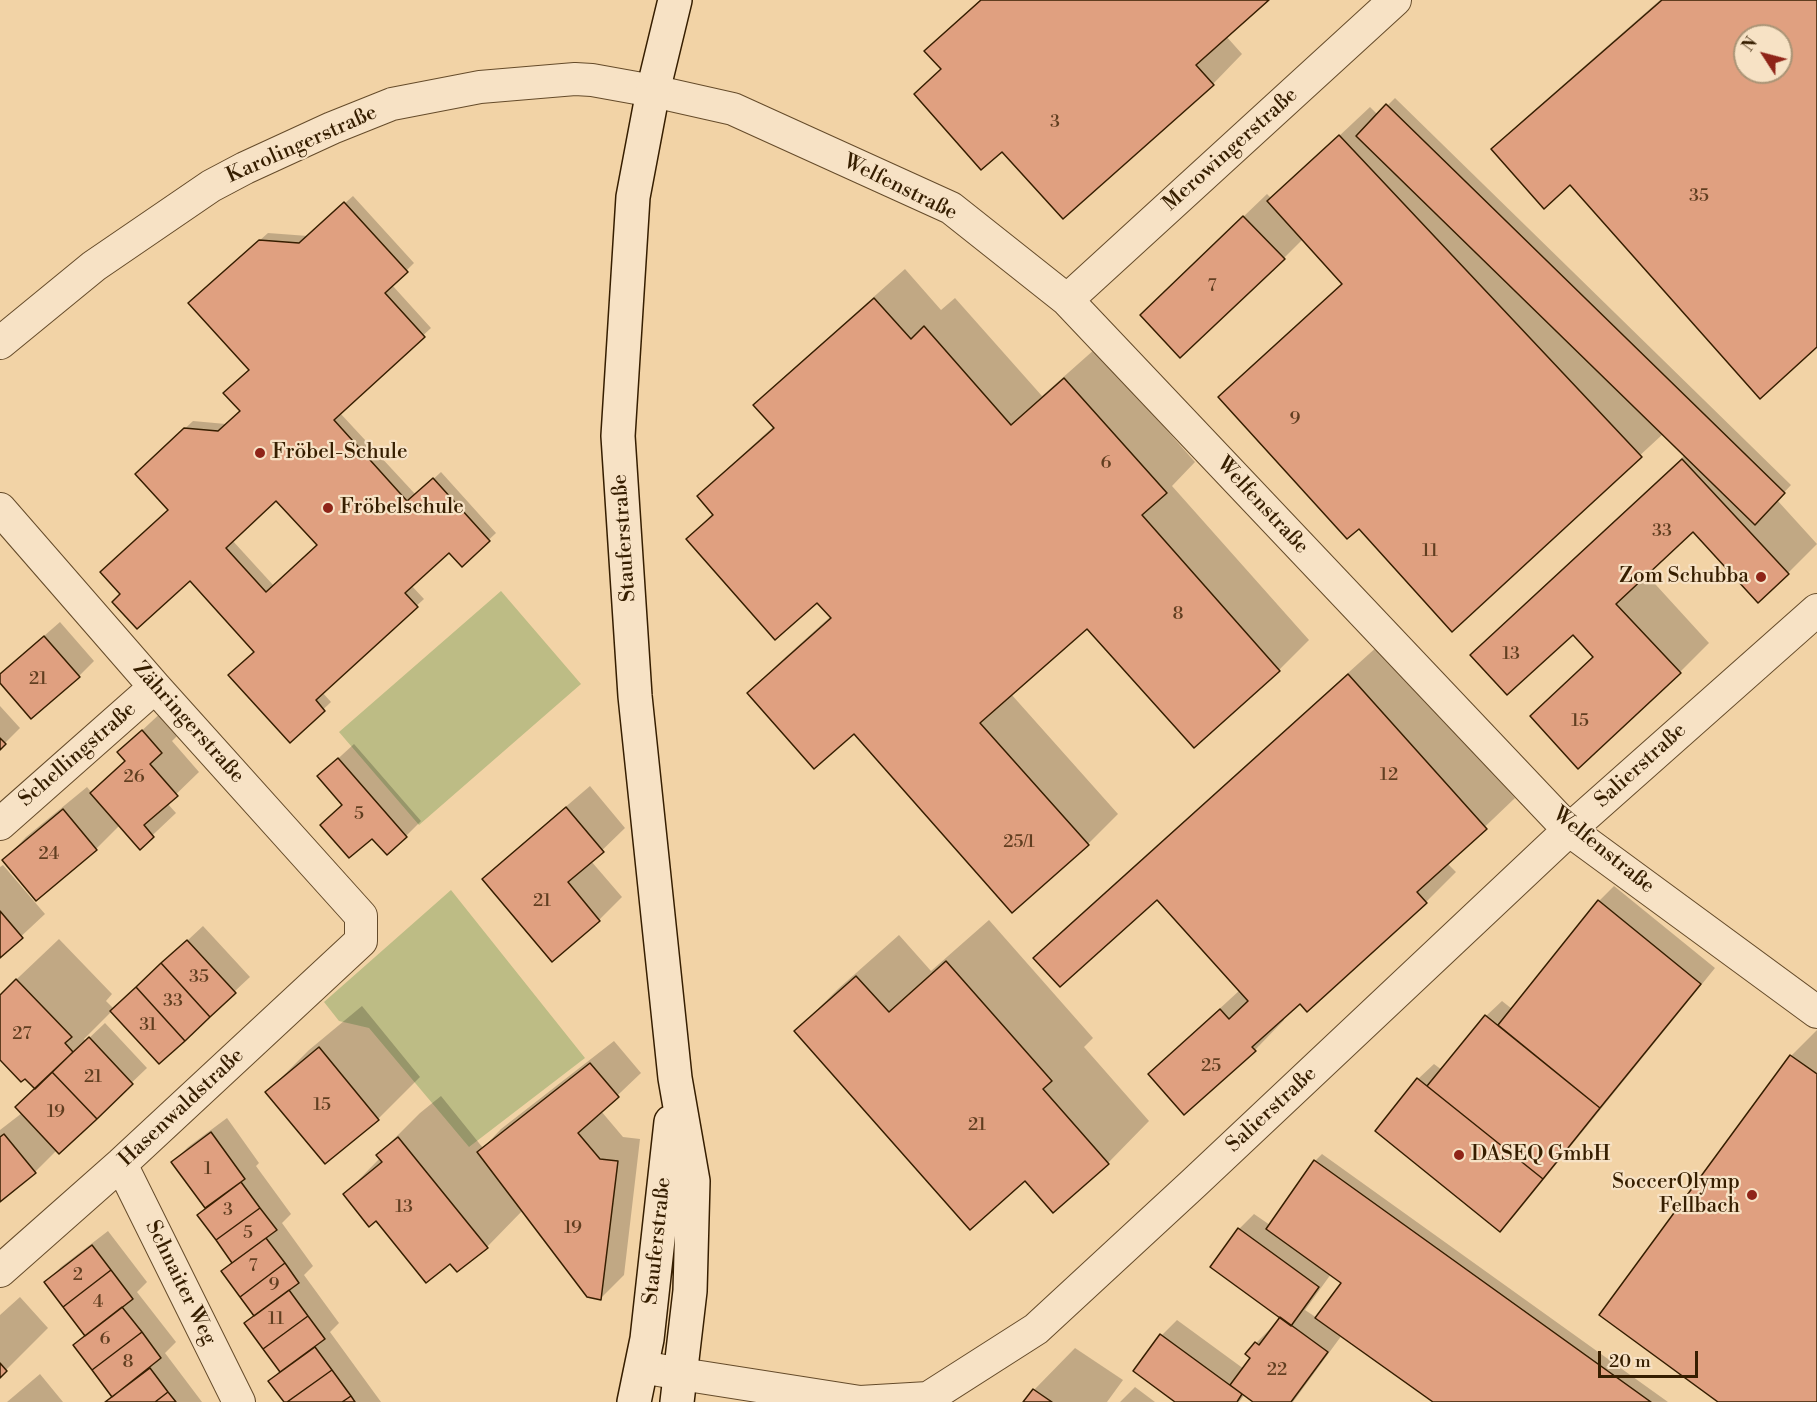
<!DOCTYPE html>
<meta charset="utf-8">
<style>
body{margin:0}
#map{position:relative;width:1817px;height:1402px;overflow:hidden;background:#f2d3a6;font-family:"Libre Bodoni",serif}
canvas{display:block}
.north{position:absolute;left:1733px;top:24px;width:60px;height:60px;box-sizing:border-box;background:#f7e2c5;border:2px solid #aa9476;border-radius:50%;rotate:306deg;font-size:16px;font-weight:700;line-height:24px;text-align:center;color:#361e00}
.north::after{content:'';display:block;margin:auto;width:21px;height:27px;background:#8f2418;clip-path:polygon(50% 0,100% 100%,50% 72%,0 100%)}
.scale{position:absolute;left:1598px;top:1351px;width:100px;height:27px;box-sizing:border-box;border:3px solid #361e00;border-top:0;padding-left:8px;font-size:18px;line-height:21px;white-space:nowrap;color:#361e00;-webkit-text-stroke:4px #f7e2c5;paint-order:stroke}
</style>
<div id="map">
<canvas width="1817" height="1402"></canvas>
<div class="north">N</div>
<div class="scale">20 m</div>
</div>
<script>
const context = document.querySelector('canvas').getContext('2d');
context.lineJoin = 'round';
function fillPath(path, color) { context.fillStyle = color; context.fill(path, 'evenodd'); }
function strokePath(path, color, width, dash) { context.strokeStyle = color; context.lineWidth = width; context.lineCap = dash ? 'butt' : 'round'; context.setLineDash(dash || []); context.stroke(path); }
function write(font, color, halo, rows, align = 'center') {
  context.font = font + ' "Libre Bodoni",serif'; context.lineWidth = 4.5; context.setLineDash([]); context.textBaseline = 'middle'; context.strokeStyle = halo; context.fillStyle = color; for (const [text, x, y, turn = 0] of rows) {
    context.save(); context.translate(x, y); context.rotate((+turn || 0) * Math.PI / 180); context.textAlign = isNaN(turn) ? turn : align; if (halo) context.strokeText(text, 0, 0); context.fillText(text, 0, 0); context.restore();
  }
}
const green = new Path2D(`
 M 501,591 L 581,684 L 419,825 L 339,732 Z
 M 451,890 L 585,1058 L 469,1147 L 369,1028 L 339,1021 L 324,1002 Z`);
const shadow = new Path2D(`
 M 980,0 L 1267,0 L 1226,36 L 1242,54 L 1213,84 L 1002,149 L 916,94 L 942,68 L 926,51 Z
 M 1660,0 L 1817,0 L 1817,345 L 1570,183 L 1493,149 L 1523,120 ZM 1745,36 L 1781,36 L 1781,72 L 1745,72 Z
 M 1395,98 L 1791,485 L 1777,500 L 1817,544 L 1788,573 L 1693,530 L 1646,574 L 1709,643 L 1680,672 L 1532,716 L 1594,656 L 1573,633 L 1472,655 L 1502,625 L 1685,455 L 1663,434 L 1452,629 L 1359,526 L 1220,397 L 1250,367 L 1343,283 L 1303,239 L 1284,258 L 1165,292 L 1267,194 L 1272,199 L 1370,107 L 1378,115 Z
 M 353,196 L 414,263 L 392,285 L 431,328 L 340,413 L 416,495 L 441,472 L 496,533 L 462,565 L 449,551 L 411,585 L 424,599 L 322,692 L 331,702 L 290,741 L 256,651 L 190,579 L 122,594 L 169,510 L 144,467 L 193,421 L 226,424 L 241,411 L 251,369 L 197,296 L 268,233 L 308,236 ZM 277,499 L 319,545 L 274,586 L 232,540 Z
 M 905,269 L 941,310 L 955,298 L 1042,396 L 1095,349 L 1195,462 L 1172,486 L 1309,640 L 1279,670 L 1194,746 L 1087,626 L 1011,694 L 1118,814 L 1088,844 L 854,732 L 749,693 L 779,663 L 831,616 L 817,601 L 688,539 L 713,513 L 699,497 L 729,467 L 774,426 L 755,405 L 785,376 Z
 M 60,622 L 94,661 L 79,676 L 0,681 L 0,676 L 13,663 Z
 M 1379,645 L 1515,798 L 1447,863 L 1456,872 L 1426,902 L 1307,1009 L 1300,1002 L 1283,1018 L 1284,1020 L 1255,1050 L 1150,1074 L 1180,1045 L 1240,990 L 1157,898 L 1035,958 L 1065,928 Z
 M 0,706 L 20,728 L 0,748 Z
 M 166,708 L 184,729 L 172,741 L 199,772 L 167,803 L 176,813 L 140,847 L 120,825 L 96,849 L 36,899 L 4,860 L 26,837 L 87,787 L 92,793 L 126,760 L 119,752 Z
 M 354,744 L 421,821 L 406,836 L 372,837 L 322,825 L 343,804 L 319,776 Z
 M 590,786 L 625,828 L 591,861 L 622,897 L 599,920 L 552,960 L 484,879 L 507,857 Z
 M 3,865 L 45,914 L 0,956 L 0,867 Z
 M 1614,886 L 1715,968 L 1515,1215 L 1500,1230 L 1377,1130 L 1418,1079 L 1434,1064 L 1442,1070 L 1486,1016 L 1502,1001 L 1512,1009 L 1599,901 Z
 M 989,920 L 1093,1038 L 1084,1047 L 1149,1121 L 1108,1163 L 1025,1179 L 796,1031 L 838,989 L 899,935 L 931,971 Z
 M 203,926 L 250,977 L 159,1062 L 112,1011 L 84,1039 L 86,1041 L 105,1023 L 147,1068 L 59,1152 L 57,1150 L 35,1172 L 0,1200 L 0,1130 L 22,1113 L 36,1088 L 0,1058 L 0,995 L 59,939 L 112,994 L 106,1001 L 114,1009 Z
 M 362,1006 L 420,1077 L 378,1119 L 325,1162 L 267,1092 L 309,1050 Z
 M 1817,1030 L 1817,1402 L 1721,1402 L 1601,1314 L 1791,1056 Z
 M 614,1041 L 641,1073 L 601,1111 L 623,1137 L 640,1139 L 624,1275 L 601,1298 L 523,1210 L 487,1247 L 450,1262 L 376,1219 L 345,1194 L 380,1158 L 378,1155 L 420,1113 L 441,1096 L 483,1148 L 501,1129 Z
 M 227,1118 L 259,1163 L 256,1166 L 291,1214 L 282,1223 L 313,1266 L 304,1275 L 339,1323 L 330,1332 L 381,1402 L 286,1402 L 270,1381 L 280,1370 L 246,1323 L 255,1315 L 223,1272 L 233,1262 L 199,1215 L 206,1207 L 173,1162 L 188,1147 Z
 M 1322,1154 L 1668,1402 L 1435,1402 L 1342,1335 L 1293,1402 L 1256,1402 L 1245,1394 L 1239,1402 L 1178,1402 L 1135,1371 L 1162,1335 L 1177,1320 L 1244,1369 L 1252,1357 L 1256,1343 L 1271,1328 L 1273,1329 L 1282,1317 L 1239,1229 L 1254,1214 L 1270,1225 L 1315,1161 ZM 1331,1274 L 1343,1282 L 1317,1318 L 1305,1310 Z
 M 108,1231 L 147,1282 L 137,1292 L 176,1342 L 165,1353 L 202,1402 L 106,1402 L 113,1395 L 75,1345 L 86,1334 L 46,1282 L 61,1267 Z
 M 20,1297 L 48,1328 L 0,1376 L 0,1315 Z
 M 1075,1348 L 1123,1380 L 1107,1402 L 1025,1402 L 1034,1390 Z
 M 40,1374 L 63,1402 L 7,1402 Z
 M 1135,1387 L 1155,1402 L 1120,1402 Z`);
const building = new Path2D(`
 M 981,0 L 1269,0 L 1196,65 L 1214,85 L 1063,219 L 1002,152 L 981,170 L 914,94 L 941,69 L 924,51 Z
 M 1662,0 L 1817,0 L 1817,347 L 1760,399 L 1570,185 L 1544,209 L 1491,149 ZM 1745,36 L 1781,36 L 1781,72 L 1745,72 Z
 M 1386,104 L 1785,493 L 1755,525 L 1356,136 Z
 M 1339,135 L 1642,457 L 1452,632 L 1359,529 L 1347,539 L 1218,397 L 1342,284 L 1267,201 Z
 M 344,202 L 408,272 L 385,293 L 425,337 L 334,420 L 407,501 L 433,478 L 490,541 L 462,567 L 449,553 L 405,593 L 418,607 L 316,700 L 325,711 L 290,743 L 228,675 L 254,652 L 190,581 L 137,629 L 112,602 L 120,594 L 100,572 L 168,510 L 135,474 L 184,428 L 218,431 L 240,411 L 223,393 L 249,370 L 188,303 L 259,240 L 299,243 ZM 276,501 L 317,545 L 266,592 L 226,548 Z
 M 1243,216 L 1285,259 L 1180,358 L 1140,315 Z
 M 874,298 L 911,339 L 924,326 L 1011,425 L 1064,378 L 1167,493 L 1142,515 L 1280,671 L 1194,748 L 1087,629 L 980,723 L 1089,845 L 1012,913 L 854,734 L 814,769 L 747,693 L 831,618 L 817,603 L 775,640 L 686,539 L 713,515 L 697,496 L 774,428 L 753,405 Z
 M 1682,459 L 1789,574 L 1758,603 L 1693,532 L 1616,604 L 1681,673 L 1578,769 L 1530,716 L 1593,657 L 1573,635 L 1507,695 L 1470,655 Z
 M 44,636 L 80,677 L 31,719 L 0,683 L 0,674 Z
 M 1348,674 L 1487,829 L 1417,892 L 1427,903 L 1307,1012 L 1300,1004 L 1252,1047 L 1256,1051 L 1184,1115 L 1148,1074 L 1220,1009 L 1229,1019 L 1248,1001 L 1157,900 L 1060,987 L 1033,958 Z
 M 142,730 L 162,753 L 150,764 L 178,796 L 144,825 L 154,837 L 140,850 L 90,793 L 125,761 L 117,752 Z
 M 0,738 L 6,744 L 0,750 Z
 M 338,758 L 407,837 L 387,855 L 372,839 L 349,858 L 320,825 L 342,805 L 317,776 Z
 M 566,807 L 604,852 L 568,882 L 600,921 L 552,962 L 482,879 Z
 M 63,809 L 97,850 L 36,901 L 2,860 Z
 M 1598,900 L 1701,984 L 1600,1108 L 1498,1025 Z
 M 0,911 L 23,938 L 0,958 Z
 M 187,940 L 236,993 L 210,1017 L 161,963 Z
 M 946,961 L 1052,1081 L 1043,1089 L 1109,1164 L 1053,1213 L 1025,1181 L 970,1230 L 794,1031 L 856,976 L 889,1012 Z
 M 161,963 L 210,1017 L 185,1041 L 136,987 Z
 M 16,979 L 72,1037 L 65,1043 L 73,1052 L 35,1089 L 25,1079 L 21,1082 L 0,1060 L 0,995 Z
 M 136,987 L 185,1041 L 159,1064 L 110,1011 Z
 M 1485,1015 L 1600,1108 L 1543,1179 L 1427,1086 Z
 M 89,1037 L 133,1084 L 97,1119 L 52,1072 Z
 M 319,1047 L 379,1120 L 325,1164 L 265,1092 Z
 M 1790,1055 L 1817,1074 L 1817,1402 L 1718,1402 L 1599,1315 Z
 M 590,1063 L 619,1097 L 578,1133 L 600,1159 L 618,1161 L 601,1300 L 587,1297 L 477,1152 Z
 M 52,1072 L 97,1119 L 59,1154 L 15,1107 Z
 M 1417,1078 L 1543,1179 L 1500,1232 L 1375,1131 Z
 M 211,1132 L 245,1179 L 205,1208 L 171,1162 Z
 M 4,1134 L 36,1173 L 0,1202 L 0,1137 Z
 M 398,1137 L 488,1248 L 457,1272 L 450,1264 L 426,1283 L 376,1221 L 369,1227 L 343,1194 L 382,1162 L 376,1155 Z
 M 1314,1160 L 1651,1402 L 1433,1402 L 1315,1318 L 1341,1283 L 1266,1229 Z
 M 241,1182 L 260,1208 L 216,1240 L 197,1215 Z
 M 260,1208 L 277,1230 L 232,1263 L 216,1240 Z
 M 1238,1228 L 1319,1287 L 1291,1326 L 1210,1267 Z
 M 266,1238 L 285,1263 L 240,1297 L 221,1271 Z
 M 92,1245 L 111,1270 L 63,1307 L 44,1282 Z
 M 285,1263 L 299,1283 L 254,1316 L 240,1297 Z
 M 111,1270 L 133,1299 L 85,1336 L 63,1307 Z
 M 289,1290 L 308,1316 L 263,1349 L 244,1323 Z
 M 122,1307 L 142,1332 L 92,1370 L 73,1345 Z
 M 308,1316 L 325,1339 L 280,1372 L 263,1349 Z
 M 1280,1317 L 1328,1352 L 1291,1402 L 1253,1402 L 1230,1385 L 1250,1358 L 1245,1354 L 1255,1342 L 1259,1345 Z
 M 142,1332 L 161,1358 L 112,1397 L 92,1370 Z
 M 1160,1334 L 1242,1394 L 1237,1402 L 1175,1402 L 1133,1371 Z
 M 315,1347 L 332,1370 L 287,1402 L 284,1402 L 268,1381 Z
 M 0,1363 L 7,1371 L 0,1378 Z
 M 150,1368 L 168,1392 L 155,1402 L 105,1402 Z
 M 332,1370 L 351,1396 L 342,1402 L 287,1402 Z
 M 1033,1389 L 1052,1402 L 1023,1402 Z
 M 168,1392 L 176,1402 L 155,1402 Z
 M 351,1396 L 355,1402 L 342,1402 Z`);
const minor = new Path2D(`
 M 1067,300 L 1395,0
 M 0,343 L 94,266 L 211,186 L 245,168 L 332,128 L 392,104 L 480,87 L 575,79 L 592,80 L 653,91 L 733,109 L 951,208 L 1067,300 L 1569,830 L 1817,1012
 M 0,509 L 155,687 L 361,916 L 361,941 L 121,1164 L 0,1271
 M 0,824 L 155,687
 M 121,1164 L 239,1402
 M 642,1367 L 681,1374 L 860,1402 L 928,1398 L 1036,1329 L 1194,1183 L 1569,830 L 1817,610`);
const secondary = new Path2D(`
 M 675,0 L 653,91 L 633,197 L 618,436 L 635,696 L 675,1078 L 693,1181 L 690,1291 L 677,1402
 M 634,1402 L 647,1339 L 671,1122`);
const markers = [
 [260,453,6,"#8f2418"],
 [328,508,6,"#8f2418"],
 [1761,577,6,"#8f2418"],
 [1459,1155,6,"#8f2418"],
 [1752,1195,6,"#8f2418"]
];
const numberNames = [
 ["3",1055,123],
 ["35",1699,197],
 ["7",1212,287],
 ["9",1295,420],
 ["6",1106,464],
 ["33",1662,532],
 ["11",1430,552],
 ["8",1178,615],
 ["13",1511,655],
 ["21",38,680],
 ["15",1580,722],
 ["12",1389,776],
 ["26",134,778],
 ["5",359,815],
 ["25/1",1019,843],
 ["24",49,855],
 ["21",542,902],
 ["35",199,978],
 ["33",173,1002],
 ["31",148,1026],
 ["27",22,1035],
 ["25",1211,1067],
 ["21",93,1078],
 ["15",322,1106],
 ["19",56,1113],
 ["21",977,1126],
 ["1",208,1170],
 ["13",404,1208],
 ["3",228,1211],
 ["19",573,1229],
 ["5",248,1234],
 ["7",253,1267],
 ["2",78,1276],
 ["9",274,1286],
 ["4",98,1303],
 ["11",276,1320],
 ["6",105,1340],
 ["8",128,1363],
 ["22",1277,1371]
];
const streetNames = [
 ["Karolingerstraße",302,145,-24],
 ["Merowingerstraße",1231,150,-42],
 ["Welfenstraße",900,188,26],
 ["Welfenstraße",1262,506,47],
 ["Stauferstraße",625,538,-94],
 ["Zähringerstraße",188,723,48],
 ["Schellingstraße",78,755,-41],
 ["Salierstraße",1641,766,-42],
 ["Welfenstraße",1603,851,39],
 ["Hasenwaldstraße",182,1108,-43],
 ["Salierstraße",1272,1110,-43],
 ["Stauferstraße",658,1241,-84],
 ["Schnaiter Weg",180,1283,64]
];
const poiNames = [
 ["Fröbel-Schule",272,453],
 ["Fröbelschule",340,508],
 ["Zom Schubba",1749,577,"right"],
 ["DASEQ GmbH",1471,1155],
 ["SoccerOlymp",1740,1183,"right"],
 ["Fellbach",1740,1207,"right"]
];
fillPath(green, '#bdbc85');
fillPath(shadow, '#0003');
fillPath(building, '#e0a080');
strokePath(building, '#361e00', 1.5);
strokePath(minor, '#654b2a', 34);
strokePath(secondary, '#361e00', 36);
strokePath(minor, '#f7e2c5', 32);
strokePath(secondary, '#f7e2c5', 33);
for (const [x, y, r, color] of markers) { const dot = new Path2D(); dot.arc(x, y, r, 0, 2 * Math.PI); context.fillStyle = color; context.fill(dot); strokePath(dot, '#f7e2c5', 2); }
write('18px', '#603e20', null, numberNames);
write('21px', '#361e00', '#f7e2c5', streetNames);
write('21px', '#361e00', '#f7e2c5', poiNames, 'left');
</script>
